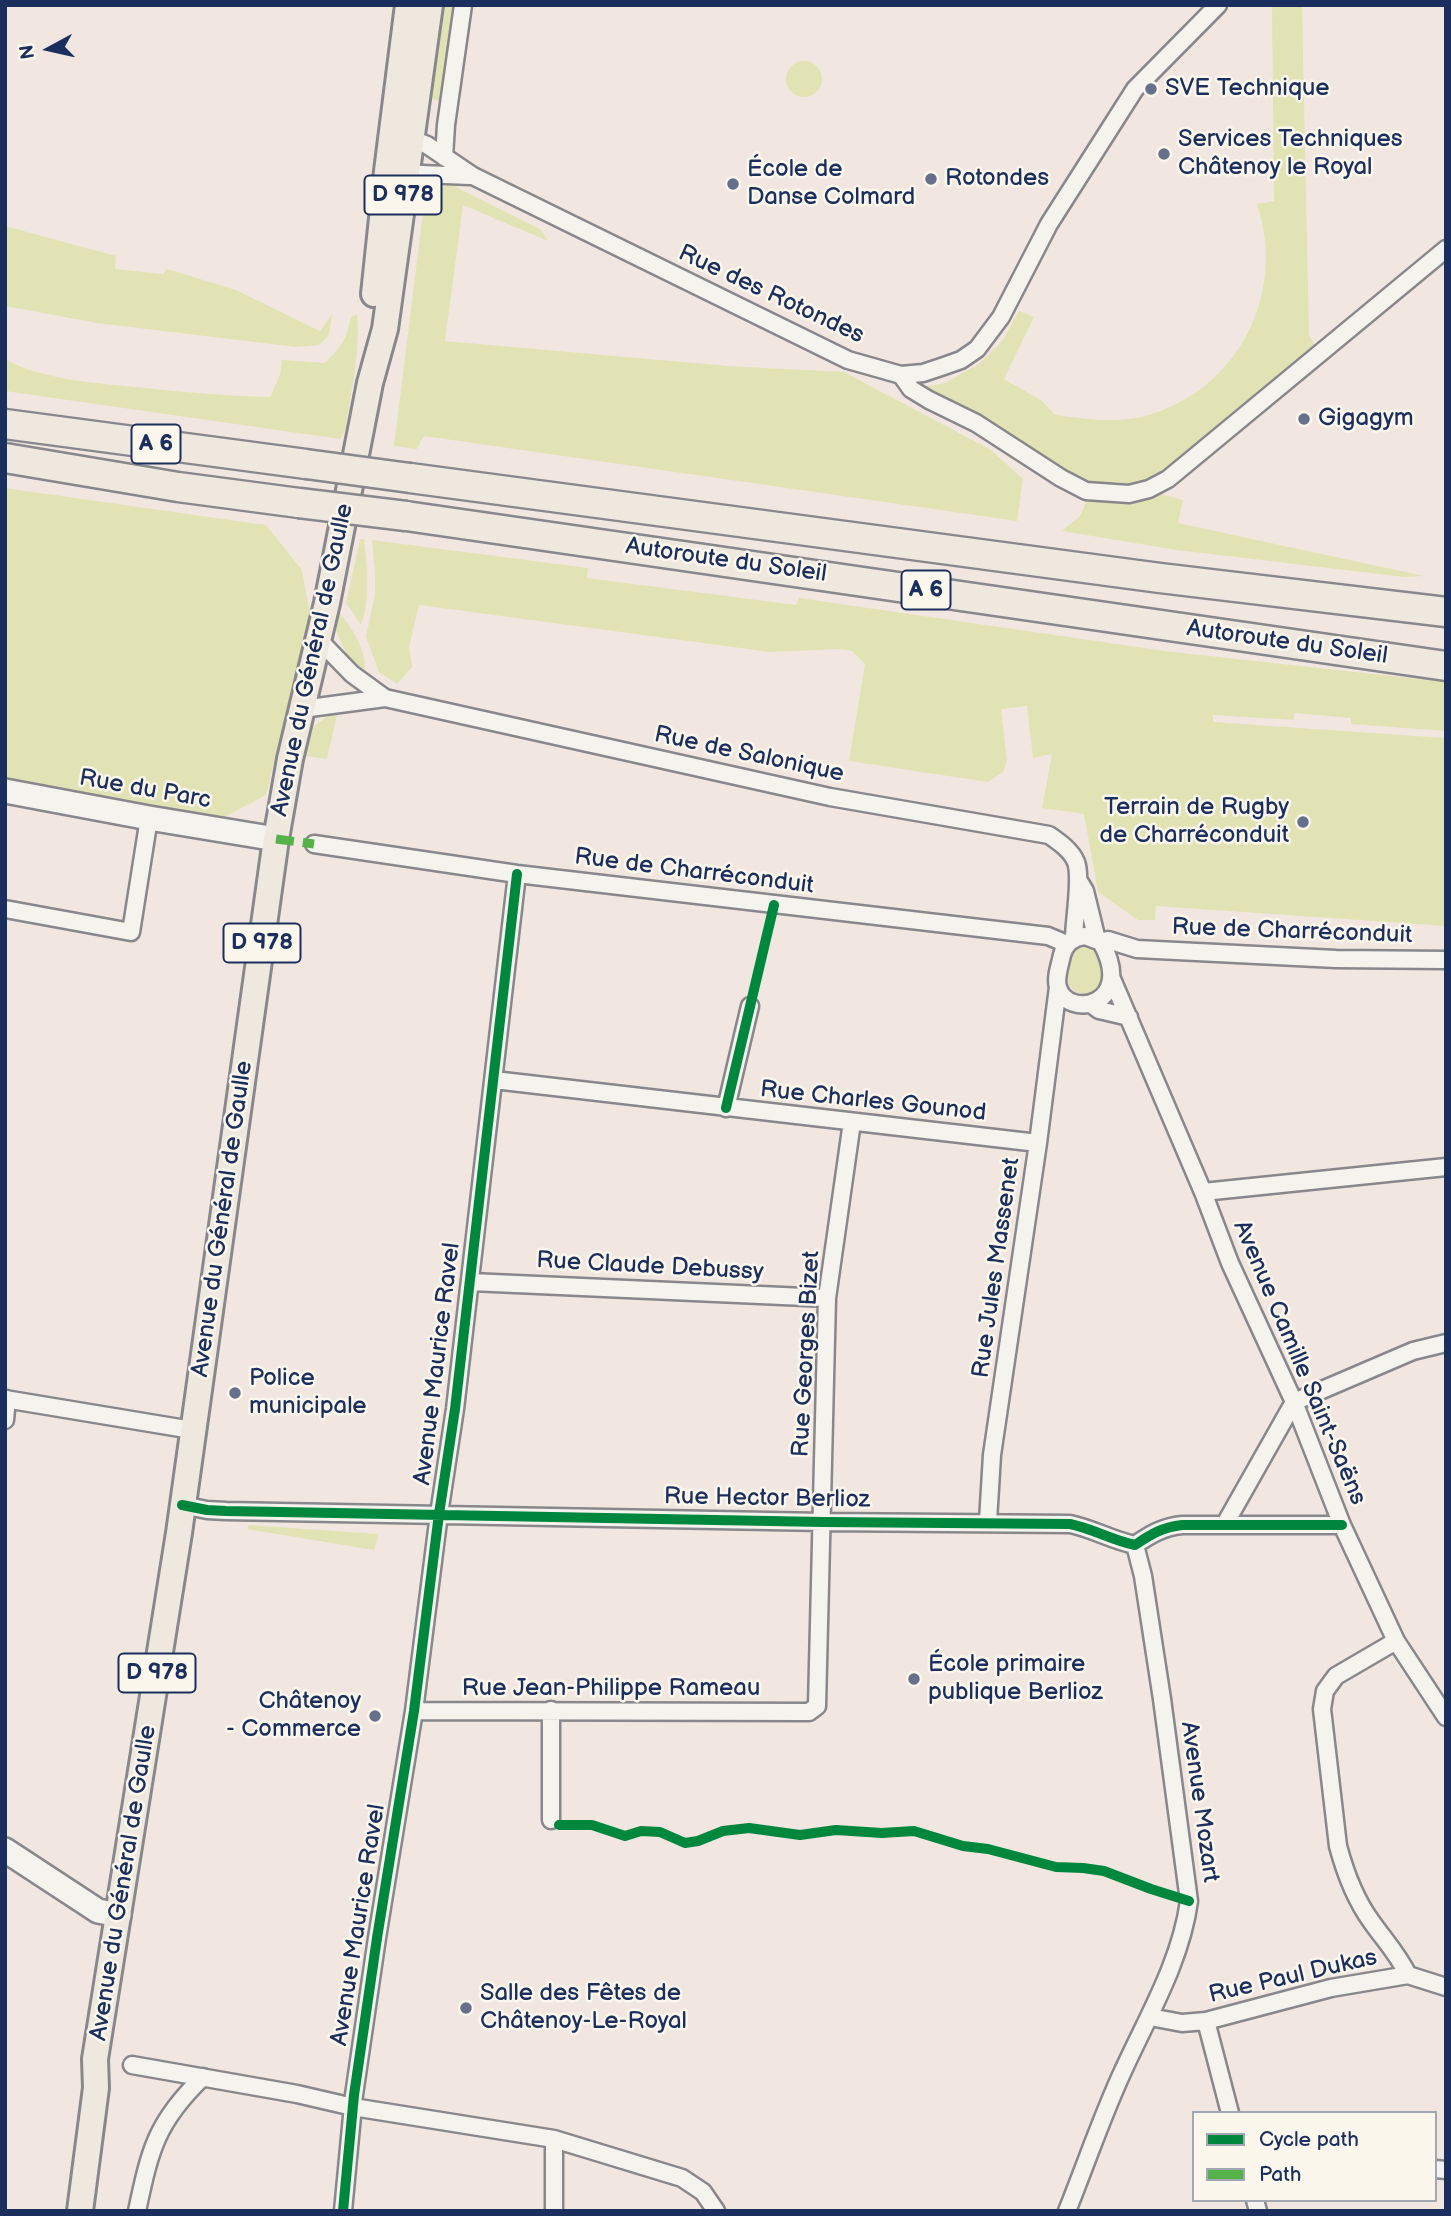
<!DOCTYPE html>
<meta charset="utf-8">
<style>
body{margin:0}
#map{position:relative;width:1451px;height:2216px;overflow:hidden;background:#f2e7e0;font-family:"Balsamiq Sans",sans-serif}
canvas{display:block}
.frame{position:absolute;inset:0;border:7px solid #1b2f5e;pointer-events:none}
.legend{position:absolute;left:1192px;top:2111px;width:245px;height:91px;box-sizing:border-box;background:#fbf7ec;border:2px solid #a1a7b3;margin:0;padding:9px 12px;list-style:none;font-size:21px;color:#1b2f5e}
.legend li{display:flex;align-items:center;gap:14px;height:35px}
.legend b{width:35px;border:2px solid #a1a7b3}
.north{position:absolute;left:14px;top:14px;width:70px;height:70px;-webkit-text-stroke:5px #fbf7ec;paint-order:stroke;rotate:262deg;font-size:19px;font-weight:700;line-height:28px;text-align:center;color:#1b2f5e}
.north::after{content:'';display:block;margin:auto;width:24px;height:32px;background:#1b2f5e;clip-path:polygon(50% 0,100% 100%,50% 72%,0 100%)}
</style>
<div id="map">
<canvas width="1451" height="2216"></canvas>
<div class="frame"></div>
<ul class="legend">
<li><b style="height:9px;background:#00873e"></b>Cycle path</li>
<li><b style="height:9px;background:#55b248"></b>Path</li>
</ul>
<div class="north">N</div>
</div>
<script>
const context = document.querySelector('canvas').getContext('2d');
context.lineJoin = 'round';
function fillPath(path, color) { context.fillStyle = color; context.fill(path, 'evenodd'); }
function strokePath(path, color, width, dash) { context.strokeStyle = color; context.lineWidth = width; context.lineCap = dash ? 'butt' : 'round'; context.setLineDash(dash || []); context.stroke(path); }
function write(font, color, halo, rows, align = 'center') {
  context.font = font + ' "Balsamiq Sans",sans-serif'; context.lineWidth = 5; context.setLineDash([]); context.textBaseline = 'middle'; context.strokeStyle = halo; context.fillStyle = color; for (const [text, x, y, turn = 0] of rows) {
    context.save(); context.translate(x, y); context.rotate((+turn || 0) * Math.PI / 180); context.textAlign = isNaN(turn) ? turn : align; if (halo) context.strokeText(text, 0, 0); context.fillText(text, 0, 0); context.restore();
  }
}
const green = new Path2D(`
 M 443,5 L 456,5 L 441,98 L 438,101 L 431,99 Z
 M 1272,5 L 1302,5 L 1309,335 L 1316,348 L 1240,408 L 1175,468 L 1145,484 L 1128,487 L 1090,484 L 996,426 L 921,389 L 928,386 L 945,383 L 979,364 L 1002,341 L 1019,311 L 1034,317 L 1004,379 L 1042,401 L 1055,415 C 1085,419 1115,424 1145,416 C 1238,391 1287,293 1257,204 L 1274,201 Z
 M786 79a18 18 0 1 1 36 0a18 18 0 1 1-36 0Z
 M 450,184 L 540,229 L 548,241 L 463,205 L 445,341 L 728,366 L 844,372 L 991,450 L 1023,479 L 1017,521 L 424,436 L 417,449 L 394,446 L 424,204 L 435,191 Z
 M 5,226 L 116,256 L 115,269 L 163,274 L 167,269 L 236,290 L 320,331 L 332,314 L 329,335 L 319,345 L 296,347 L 97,323 L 5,306 Z
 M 357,314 C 361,353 351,391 345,430 L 340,439 L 5,391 L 5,359 C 38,379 97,383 135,387 C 180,392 225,396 270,397 L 280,375 L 282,360 L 325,363 C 342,346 346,340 351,317 Z
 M 5,488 L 266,525 L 302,570 L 310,614 L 266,795 L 223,818 L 5,779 Z
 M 1161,494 L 1183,500 L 1178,523 L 1424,576 L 1404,577 L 1177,550 L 1062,531 L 1080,516 L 1087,500 L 1140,500 Z
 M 360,539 L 364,539 C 367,568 371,598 361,625 L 346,603 Z
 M 372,540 L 588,568 L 587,578 L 796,605 L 799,598 L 1165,651 L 1446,682 L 1446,731 L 1351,724 L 1351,718 L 1294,713 L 1294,720 L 1213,715 L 1213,722 L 1446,738 L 1446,926 L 1156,906 L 1155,920 L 1138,920 L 1098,892 L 1084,814 L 1042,808 L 1052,754 L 1033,758 L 1027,706 L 1001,709 L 1007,761 L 1003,772 L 988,782 L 849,761 L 865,664 L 852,651 L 839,649 L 770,652 L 419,605 L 409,647 L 412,667 L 397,684 L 379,672 L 366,637 L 375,594 L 375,573 Z
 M 339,613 C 351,625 369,654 364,672 C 349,663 341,642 334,626 Z
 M 329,715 L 337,715 L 327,759 L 306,756 L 313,727 Z
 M 1078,944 C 1082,944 1086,944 1090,945 C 1104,951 1108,977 1101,988 C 1099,991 1094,994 1092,996 C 1080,995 1073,992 1067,982 L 1071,949 Z
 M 249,1525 L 379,1534 L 374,1550 L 247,1529 Z`);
const street = new Path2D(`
 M 404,144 L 412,139 L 427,145 L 473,176 L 848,360 L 901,375 L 923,373 L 944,366 L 961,360 L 977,349 L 1001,317 L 1049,224 L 1135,89 L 1218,5
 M 444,157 L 446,125 L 463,5
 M 398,173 L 470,176
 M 901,375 L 911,389 L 929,400 L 976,423 L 1061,478 L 1086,491 L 1129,494 L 1149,489 L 1168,479 L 1446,249
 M 319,640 L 352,674 L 385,698
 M 302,709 L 385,698 L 830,797 L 1049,835 C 1059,842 1071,850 1076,862 C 1082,878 1074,920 1074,939
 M 314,844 L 517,874 L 1048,936 L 1067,944
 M 1079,881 L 1085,891 L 1097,940
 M 5,909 L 131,932 L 149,818
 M 1085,936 L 1101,942 C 1137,1006 1067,1020 1058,987 C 1055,978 1060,965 1062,955 C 1065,944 1073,937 1085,936 Z
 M 1101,942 L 1108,940 L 1137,949 L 1336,959 L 1446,960
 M 1112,979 L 1203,1192 L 1230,1263 L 1294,1402 L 1342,1525 L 1396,1641 L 1446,1717
 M 1091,1004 L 1099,1010 L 1129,1017
 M 494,1080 L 1038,1143
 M 726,1108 L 750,1006
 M 1203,1192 L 1446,1167
 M 471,1282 L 827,1298
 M 5,1399 L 192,1430
 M 5,1420 L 7,1399
 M 182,1505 L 207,1510 L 226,1511 L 823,1522 L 1070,1524 C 1094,1529 1111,1540 1135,1545 C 1151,1534 1163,1527 1182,1525 L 1342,1525
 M 988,1521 L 992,1455 L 1038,1143 L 1058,987
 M 1225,1524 L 1294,1402 L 1413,1351 L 1446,1343
 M 1396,1641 L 1336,1676 L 1325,1691 L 1322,1709 L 1338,1846 C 1345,1872 1355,1899 1371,1921 C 1385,1941 1397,1953 1408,1975
 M 551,1710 L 551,1820
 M 414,1711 L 809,1712 L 817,1706 L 827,1298 L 852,1122
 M 1150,2017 L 1182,2023 L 1206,2021 L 1331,1988 L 1408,1975 L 1446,1987
 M 1206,2021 L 1230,2113
 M 132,2065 L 297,2094 L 353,2107 L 554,2139 L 682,2178 L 703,2192 L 716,2211
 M 1435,2169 L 1446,2170
 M 1255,2200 L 1258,2211
 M 137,2211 C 150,2150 156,2122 203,2077
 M 343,2211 L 354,2095 L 377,1938 L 414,1711 L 439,1514 L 455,1409 L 517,874
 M 554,2211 L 554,2139
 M 1067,2211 C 1086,2164 1102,2116 1123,2071 C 1148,2016 1181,1961 1189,1901 L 1162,1699 L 1143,1576 L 1135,1545`);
const secondary = new Path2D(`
 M 5,791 L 149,818 L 276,839
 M 5,1850 L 98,1911 L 119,1915`);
const primary = new Path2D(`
 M 374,294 L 387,171 L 408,5
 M 80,2211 L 96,2088 L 95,2059 L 179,1533 L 276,839 L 290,759 L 327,603 L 370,383 L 385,329 L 430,5`);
const highway = new Path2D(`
 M 5,424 L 306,464
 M 5,458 L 178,487 L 299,503
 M 410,478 L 1160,578 L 1446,612
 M 406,516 L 1446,666`);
const highwayBridge = new Path2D(`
 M 306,464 L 410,478
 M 299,503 L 406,516`);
const quiet = new Path2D(`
 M 276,839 L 314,844`);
const cycleway = new Path2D(`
 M 726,1108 L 774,905
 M 182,1505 L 207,1510 L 226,1511 L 823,1522 L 1070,1524 C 1094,1529 1111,1540 1135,1545 C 1151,1534 1163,1527 1182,1525 L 1342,1525
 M 559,1825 L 592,1825 L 625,1836 L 641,1831 L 660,1832 L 685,1843 L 698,1841 L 723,1831 L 749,1828 L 800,1835 L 836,1830 L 882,1833 L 914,1831 L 963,1846 L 988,1849 L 1056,1867 L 1083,1868 L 1104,1871 L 1151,1889 L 1189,1901
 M 343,2211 L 354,2095 L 377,1938 L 414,1711 L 439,1514 L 455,1409 L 517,874`);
const markers = [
 [1151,89,7,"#666f8c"],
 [1164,154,7,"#666f8c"],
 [931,179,7,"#666f8c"],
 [733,184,7,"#666f8c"],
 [1304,419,7,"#666f8c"],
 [1303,822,7,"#666f8c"],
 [235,1393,7,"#666f8c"],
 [914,1679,7,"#666f8c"],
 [375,1716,7,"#666f8c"],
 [466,2008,7,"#666f8c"]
];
const shields = [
 [403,195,77],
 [156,444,49],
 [926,590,49],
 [262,943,77],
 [157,1673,77]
];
const shieldNames = [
 ["D 978",403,195],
 ["A 6",156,444],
 ["A 6",926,590],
 ["D 978",262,943],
 ["D 978",157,1673]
];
const poiNames = [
 ["SVE Technique",1165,89],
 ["Services Techniques",1178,140],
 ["Châtenoy le Royal",1178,168],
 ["École de",747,170],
 ["Danse Colmard",747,198],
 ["Rotondes",945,179],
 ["Gigagym",1318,419],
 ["Terrain de Rugby",1289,808,"right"],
 ["de Charréconduit",1289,836,"right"],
 ["Police",249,1379],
 ["municipale",249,1407],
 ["École primaire",928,1665],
 ["publique Berlioz",928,1693],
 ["Châtenoy",361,1702,"right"],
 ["- Commerce",361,1730,"right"],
 ["Salle des Fêtes de",480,1994],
 ["Châtenoy-Le-Royal",480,2022]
];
const streetNames = [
 ["Rue des Rotondes",771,295,25],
 ["Autoroute du Soleil",726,561,8],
 ["Autoroute du Soleil",1287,643,8],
 ["Avenue du Général de Gaulle",313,660,-78],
 ["Rue de Salonique",749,755,12],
 ["Rue du Parc",145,790,10],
 ["Rue de Charréconduit",694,872,7],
 ["Rue de Charréconduit",1292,932,2],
 ["Rue Charles Gounod",873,1102,6],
 ["Avenue du Général de Gaulle",223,1219,-82],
 ["Rue Claude Debussy",650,1267,3],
 ["Rue Jules Massenet",997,1268,-82],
 ["Rue Georges Bizet",807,1354,-87],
 ["Avenue Camille Saint-Saëns",1299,1363,67],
 ["Avenue Maurice Ravel",438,1364,-83],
 ["Rue Hector Berlioz",767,1499,1],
 ["Rue Jean-Philippe Rameau",611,1689],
 ["Avenue Mozart",1199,1802,82],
 ["Avenue du Général de Gaulle",124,1883,-81],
 ["Avenue Maurice Ravel",359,1925,-81],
 ["Rue Paul Dukas",1293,1977,-13]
];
fillPath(green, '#e1e3b5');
strokePath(street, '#88878c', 21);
strokePath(secondary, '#88878c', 28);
strokePath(primary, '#88878c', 30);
strokePath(highway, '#88878c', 33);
strokePath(street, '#f5f3ee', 16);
strokePath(secondary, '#f5f3ee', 23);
strokePath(primary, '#eee8df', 24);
strokePath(highway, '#eee8df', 28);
strokePath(highwayBridge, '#88878c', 33, []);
strokePath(highwayBridge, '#eee8df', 28);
strokePath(quiet, '#55b248', 9, [18, 9]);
strokePath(cycleway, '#00873e', 10);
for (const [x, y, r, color] of markers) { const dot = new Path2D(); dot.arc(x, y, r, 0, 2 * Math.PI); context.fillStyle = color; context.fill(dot); strokePath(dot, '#fbf7ec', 2.5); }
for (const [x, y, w] of shields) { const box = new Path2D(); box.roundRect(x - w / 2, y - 19.5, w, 39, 5); context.fillStyle = '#fbf7ec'; context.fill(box); strokePath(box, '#1b2f5e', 2); }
write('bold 23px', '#1b2f5e', null, shieldNames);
write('24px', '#1b2f5e', '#fbf7ec', poiNames, 'left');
write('24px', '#1b2f5e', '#fbf7ec', streetNames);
</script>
